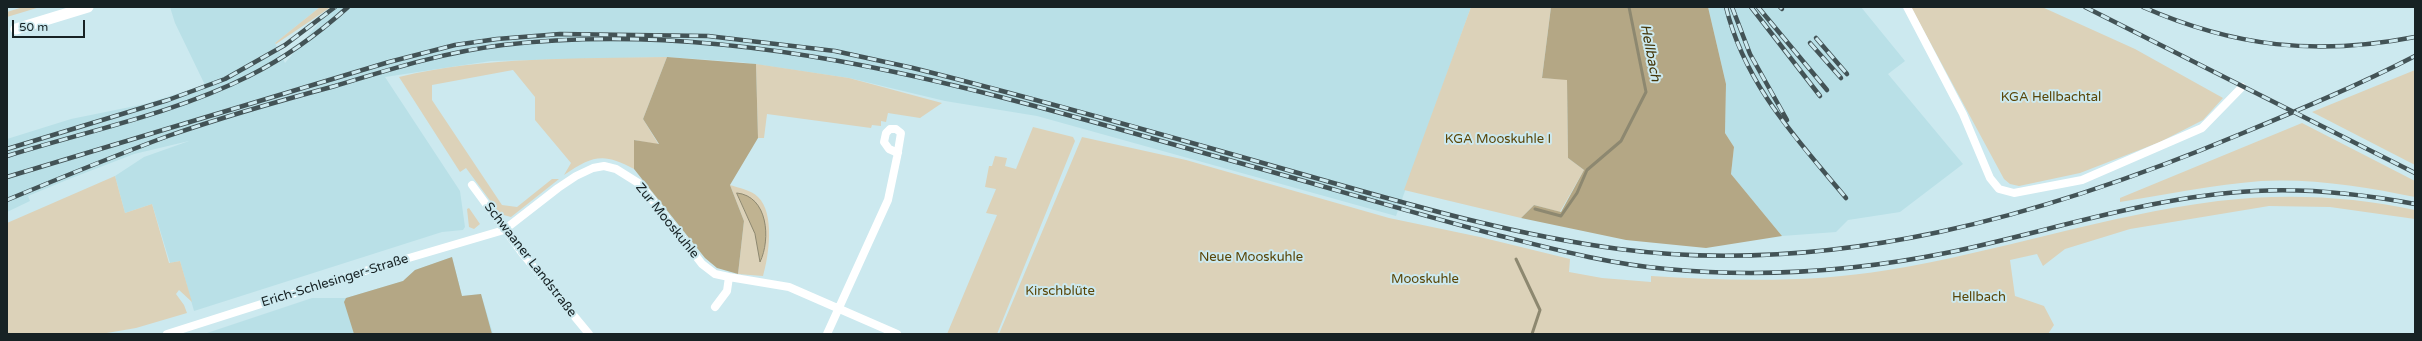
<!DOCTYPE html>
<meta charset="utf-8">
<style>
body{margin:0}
#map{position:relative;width:2422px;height:341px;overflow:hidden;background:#cce9ef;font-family:"Varela Round",sans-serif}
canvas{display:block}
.frame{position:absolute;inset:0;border:8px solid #172224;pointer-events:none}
.scale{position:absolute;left:12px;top:20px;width:73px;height:18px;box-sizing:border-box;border:2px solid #172224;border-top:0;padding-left:5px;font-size:12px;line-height:14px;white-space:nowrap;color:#172224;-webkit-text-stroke:3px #cce9ef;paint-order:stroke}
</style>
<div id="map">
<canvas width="2422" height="341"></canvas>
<div class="frame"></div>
<div class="scale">50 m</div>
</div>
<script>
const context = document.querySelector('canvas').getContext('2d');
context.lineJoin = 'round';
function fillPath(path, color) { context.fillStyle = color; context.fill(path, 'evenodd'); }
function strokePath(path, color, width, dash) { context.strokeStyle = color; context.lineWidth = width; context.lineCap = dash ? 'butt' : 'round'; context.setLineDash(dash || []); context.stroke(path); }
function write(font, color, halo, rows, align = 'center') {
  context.font = font + ' "Varela Round",sans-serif'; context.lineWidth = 4; context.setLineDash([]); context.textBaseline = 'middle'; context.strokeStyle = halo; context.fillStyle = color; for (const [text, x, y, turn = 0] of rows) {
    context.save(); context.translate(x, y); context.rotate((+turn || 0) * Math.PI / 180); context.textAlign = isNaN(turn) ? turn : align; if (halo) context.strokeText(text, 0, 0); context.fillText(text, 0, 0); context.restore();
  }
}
const built = new Path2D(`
 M 170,7 L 320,7 L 275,43 L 285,63 L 332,7 L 1471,7 L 1396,216 L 1037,116 L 945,101 L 849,78 L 740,62 L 667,57 L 491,61 L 385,77 L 460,191 L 465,227 L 463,230 L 442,232 L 194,311 L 180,261 L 170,263 L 152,204 L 125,213 L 115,176 L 144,157 L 189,141 L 134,154 L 69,179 L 28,196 L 30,201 L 7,212 L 7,139 L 71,119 L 145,104 L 205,85 L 175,23 Z
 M 1708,7 L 1861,7 L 1905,61 L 1888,74 L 1963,164 L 1900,212 L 1848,220 L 1836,232 L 1782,236 L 1731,174 L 1734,147 L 1725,133 L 1726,84 Z
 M 452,257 L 462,296 L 481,294 L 493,334 L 204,334 L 312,298 L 346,298 L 403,281 L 415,270 Z`);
const green = new Path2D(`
 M 23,7 L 40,7 L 7,17 L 7,12 Z
 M 320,7 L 331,7 L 276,44 L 275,43 Z
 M 1471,7 L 1551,7 L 1542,78 L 1567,79 L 1568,158 L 1584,170 L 1560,212 L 1534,205 L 1521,218 L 1404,190 Z
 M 1911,7 L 2042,7 L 2135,49 L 2223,98 L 2203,120 L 2160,142 L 2080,173 L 2019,186 L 2010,184 L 2004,179 Z
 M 667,57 L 643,119 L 659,145 L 634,140 L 634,169 C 603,152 592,156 564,175 L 571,163 L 535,120 L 535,97 L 513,70 L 432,85 L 432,100 L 502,205 L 517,207 L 552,179 L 559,179 L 511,217 L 500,214 L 466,168 L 460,172 L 399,77 C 486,56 577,59 667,57 Z
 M 756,64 L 849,78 L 942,103 L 920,118 L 888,113 L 886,122 L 881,121 L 881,126 L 872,125 L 871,128 L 767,114 L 764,138 L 758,138 Z
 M 2415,70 L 2415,165 L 2312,112 Z
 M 2302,123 L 2415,181 L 2415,197 C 2368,187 2310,178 2261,181 C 2214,185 2167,194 2120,202 L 2120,198 Z
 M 1033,127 L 1073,137 L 1075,141 L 997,334 L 947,334 L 997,215 L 986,213 L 996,189 L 985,187 L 989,166 L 992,166 L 995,156 L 1007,158 L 1005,166 L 1016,169 Z
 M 1082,137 L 1186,160 L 1389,218 L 1480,237 L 1570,259 L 1569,272 L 1602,278 L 1651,282 L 1651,276 C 1730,281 1810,283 1888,270 C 1999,252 2106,215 2218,201 C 2284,193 2351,196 2415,210 L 2415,219 L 2330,207 L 2269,206 L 2130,229 L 2065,249 L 2043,266 L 2037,254 L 2010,260 L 2015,296 L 2044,306 L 2054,325 L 2048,334 L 999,334 Z
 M 115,176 L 125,213 L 152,204 L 169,263 L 180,261 L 192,302 L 179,290 L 176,294 L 184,305 L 187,313 L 136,328 L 101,334 L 7,334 L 7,223 Z
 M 730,185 C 739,188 751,190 758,197 C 775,213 769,256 763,276 L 738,274 L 744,221 Z
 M 469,208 L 480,224 L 474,229 L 469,227 L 467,209 Z`);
const forest = new Path2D(`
 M 1551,7 L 1708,7 L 1726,84 L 1725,133 L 1734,147 L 1731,174 L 1782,236 L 1706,248 L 1626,240 L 1521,218 L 1534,205 L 1561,212 L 1584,170 L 1568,158 L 1567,80 L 1542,78 Z
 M 667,57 L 756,64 L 758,138 L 730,185 L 744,221 L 738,274 L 717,268 L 705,258 L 634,169 L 634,140 L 659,144 L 643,119 Z
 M 452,257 L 462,296 L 481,294 L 492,334 L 354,334 L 344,302 L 346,298 L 403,281 L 415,270 Z`);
const water = new Path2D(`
 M 737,193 C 768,196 771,239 760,262 L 755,234 Z`);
const stream = new Path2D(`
 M 1535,209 L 1561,216 L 1577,193 L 1587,170 L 1621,141 L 1646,92 L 1629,7
 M 1516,259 L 1540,310 L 1532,334`);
const street = new Path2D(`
 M 1907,7 L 1963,114 L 1990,178 L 1999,189 L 2014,193 L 2082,180 L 2202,128 L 2242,87
 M 472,185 L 522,253 L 589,334
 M 715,307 L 727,291 L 729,277
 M 167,334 L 368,270 L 504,230 L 558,188 L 576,176 L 593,168 L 604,166 L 616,169 L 640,184 L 702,264 L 715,274 L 729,277 L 789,287 L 897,334
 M 827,334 L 888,200 L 897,157 L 901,133 L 896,129 L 890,129 L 886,133 L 884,142 L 889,149 L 898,153`);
const secondary = new Path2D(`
 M 16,29 L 88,7`);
const rail = new Path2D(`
 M 1726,7 C 1745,85 1796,138 1846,198
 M 1732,7 L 1750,54 L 1787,120
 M 1751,7 L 1820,96
 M 1758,7 L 1827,90
 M 1780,7 L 1782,9
 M 2085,7 L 2415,173
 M 2143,7 C 2234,47 2317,56 2415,37
 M 1816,38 L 1847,74
 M 1810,43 L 1841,78
 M 7,149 L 168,100 L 225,79 L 285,45 L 335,7
 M 7,156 C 87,131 173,114 249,76 C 285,58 318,34 348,7
 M 7,177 L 389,62 L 455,45 L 497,39 L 560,34 L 708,36 L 835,51 L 913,68 C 1037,99 1161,134 1284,169 C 1394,200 1505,234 1619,249 C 1834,277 2047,215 2243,133 C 2301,109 2359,85 2415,56
 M 7,200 C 60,178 114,156 168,136 C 223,117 279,101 335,86 C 391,69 445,52 503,45 C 761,15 1013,101 1258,168 C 1337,190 1417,214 1497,235 C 1553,249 1609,264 1667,269 C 1761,278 1858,271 1951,252 C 2051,231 2152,196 2255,191 C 2309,188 2362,194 2415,204`);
const parkNames = [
 ["KGA Hellbachtal",2051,98],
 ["KGA Mooskuhle I",1498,140],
 ["Neue Mooskuhle",1251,258],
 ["Mooskuhle",1425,280],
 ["Kirschblüte",1060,292],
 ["Hellbach",1979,298]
];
const streetNames = [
 ["Zur Mooskuhle",667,221,51],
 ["Schwaaner Landstraße",530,260,52],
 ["Erich-Schlesinger-Straße",335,281,-17]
];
const waterNames = [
 ["Hellbach",1650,53,79]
];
fillPath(built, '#b9e0e7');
fillPath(green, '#dcd2b9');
fillPath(forest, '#b4a785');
fillPath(water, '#c0b391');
strokePath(water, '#8d8870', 1);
strokePath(stream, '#8d8870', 3);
strokePath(street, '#fff', 8);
strokePath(secondary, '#fff', 11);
strokePath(rail, '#435356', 4.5);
strokePath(rail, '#cce9ef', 3, [9]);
write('13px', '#594507', '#cce9ef', parkNames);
write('13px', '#172224', '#cce9ef', streetNames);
write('italic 14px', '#443508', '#cce9ef', waterNames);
</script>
